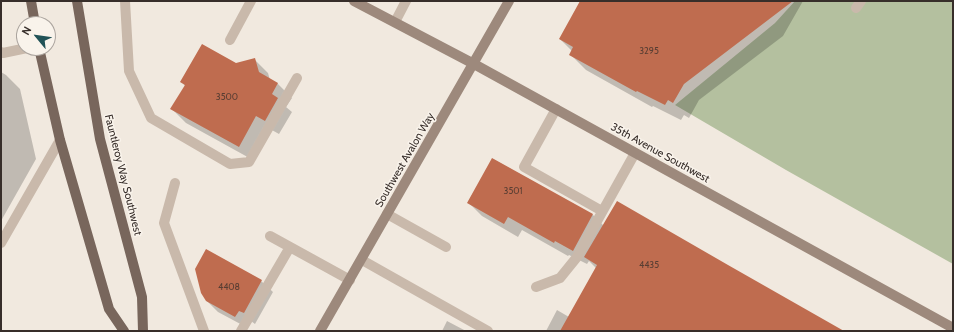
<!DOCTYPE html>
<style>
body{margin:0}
#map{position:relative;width:954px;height:332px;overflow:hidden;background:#f1e9df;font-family:Cabin,sans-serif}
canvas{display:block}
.frame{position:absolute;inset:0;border:2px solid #372e2a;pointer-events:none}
.north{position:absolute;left:16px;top:16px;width:40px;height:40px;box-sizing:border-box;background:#f9f3eb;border:1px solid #aba49e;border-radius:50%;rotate:299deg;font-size:11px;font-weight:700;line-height:16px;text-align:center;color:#372e2a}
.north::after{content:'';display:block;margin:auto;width:14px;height:18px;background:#215256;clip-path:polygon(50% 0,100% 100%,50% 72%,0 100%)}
</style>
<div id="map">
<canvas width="954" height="332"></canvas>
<div class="frame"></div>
<div class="north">N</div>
</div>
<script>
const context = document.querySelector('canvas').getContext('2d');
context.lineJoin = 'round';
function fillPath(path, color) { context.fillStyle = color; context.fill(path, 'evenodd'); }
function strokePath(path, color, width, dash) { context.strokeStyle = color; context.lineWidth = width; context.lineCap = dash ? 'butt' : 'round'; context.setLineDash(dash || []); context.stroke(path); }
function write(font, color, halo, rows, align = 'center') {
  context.font = font + ' Cabin,sans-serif'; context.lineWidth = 3; context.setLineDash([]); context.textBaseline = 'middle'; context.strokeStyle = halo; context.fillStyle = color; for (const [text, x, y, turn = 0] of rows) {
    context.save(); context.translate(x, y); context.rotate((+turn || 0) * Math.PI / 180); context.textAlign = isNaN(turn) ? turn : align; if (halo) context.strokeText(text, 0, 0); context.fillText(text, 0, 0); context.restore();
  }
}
const green = new Path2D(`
 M 795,1 L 953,1 L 953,264 L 786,170 L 675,105 L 775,23 Z`);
const shadow = new Path2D(`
 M 581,1 L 803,1 L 783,36 L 699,100 L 689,118 L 684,115 L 681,120 L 653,106 L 652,107 L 586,70 L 570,54 L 572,51 L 560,39 Z
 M 254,59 L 268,73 L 270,80 L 278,84 L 292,98 L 286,107 L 292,112 L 279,134 L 270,129 L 253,160 L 186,123 L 172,109 L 185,86 L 182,82 Z
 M 1,72 L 6,75 L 20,89 L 36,159 L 1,221 Z
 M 493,159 L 593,215 L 604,226 L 833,331 L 546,331 L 557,310 L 569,317 L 596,268 L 589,261 L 587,264 L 569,255 L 568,256 L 522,230 L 518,237 L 482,216 L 468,202 Z
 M 261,281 L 273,292 L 255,324 L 251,321 L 246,327 L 218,312 L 206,300 Z
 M 447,321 L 466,331 L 442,331 Z`);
const building = new Path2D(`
 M 580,1 L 793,1 L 684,84 L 673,103 L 668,100 L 665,105 L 637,91 L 636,92 L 569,55 L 573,47 L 559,39 Z
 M 202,44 L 236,63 L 255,58 L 259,72 L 278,83 L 272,94 L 278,98 L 265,121 L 256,116 L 239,147 L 170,109 L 185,85 L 180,82 Z
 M 492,158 L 593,214 L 573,251 L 555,241 L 554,243 L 508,217 L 504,224 L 467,203 Z
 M 617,201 L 728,265 L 844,331 L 560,331 L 597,265 L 584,257 Z
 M 206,249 L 262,280 L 244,313 L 239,311 L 235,317 L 206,301 L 201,293 L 195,269 Z`);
const service = new Path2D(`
 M 125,1 L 129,71 L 151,118 L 230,164 L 249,162 L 297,78
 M 856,8 L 861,1
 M 395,22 L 406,1
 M 230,40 L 251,1
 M 1,52 L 3,53 L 27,48
 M 556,109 L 524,167 L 602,211
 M 175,183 L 164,223 L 204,331
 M 387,214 L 446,247
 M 270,236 L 350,280
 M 362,260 L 488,331
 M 536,287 L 560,278 L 577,257 L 635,153
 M 241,331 L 290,247`);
const minor = new Path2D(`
 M 1,243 L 60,140`);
const secondary = new Path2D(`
 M 354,1 L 474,64 L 953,328
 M 320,331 L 509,1`);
const primary = new Path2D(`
 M 31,1 L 35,24
 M 77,1 L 100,139 L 142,297 L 143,331
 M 39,48 L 60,140 L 109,309 L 124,331`);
const numberNames = [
 ["3295",649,51],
 ["3500",227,97],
 ["3501",513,191],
 ["4435",649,265],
 ["4408",229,287]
];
const streetNames = [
 ["35th Avenue Southwest",660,153,29],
 ["Southwest Avalon Way",405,160,-60],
 ["Fauntleroy Way Southwest",123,175,76]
];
fillPath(green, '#b4c09f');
fillPath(shadow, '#0003');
fillPath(building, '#bf6c4f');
strokePath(service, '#c9b9ab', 10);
strokePath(minor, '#c9b9ab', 10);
strokePath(secondary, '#9d897c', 10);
strokePath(primary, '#78665c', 10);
write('9px', '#593e33', null, numberNames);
write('11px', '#372e2a', '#f9f3eb', streetNames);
</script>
